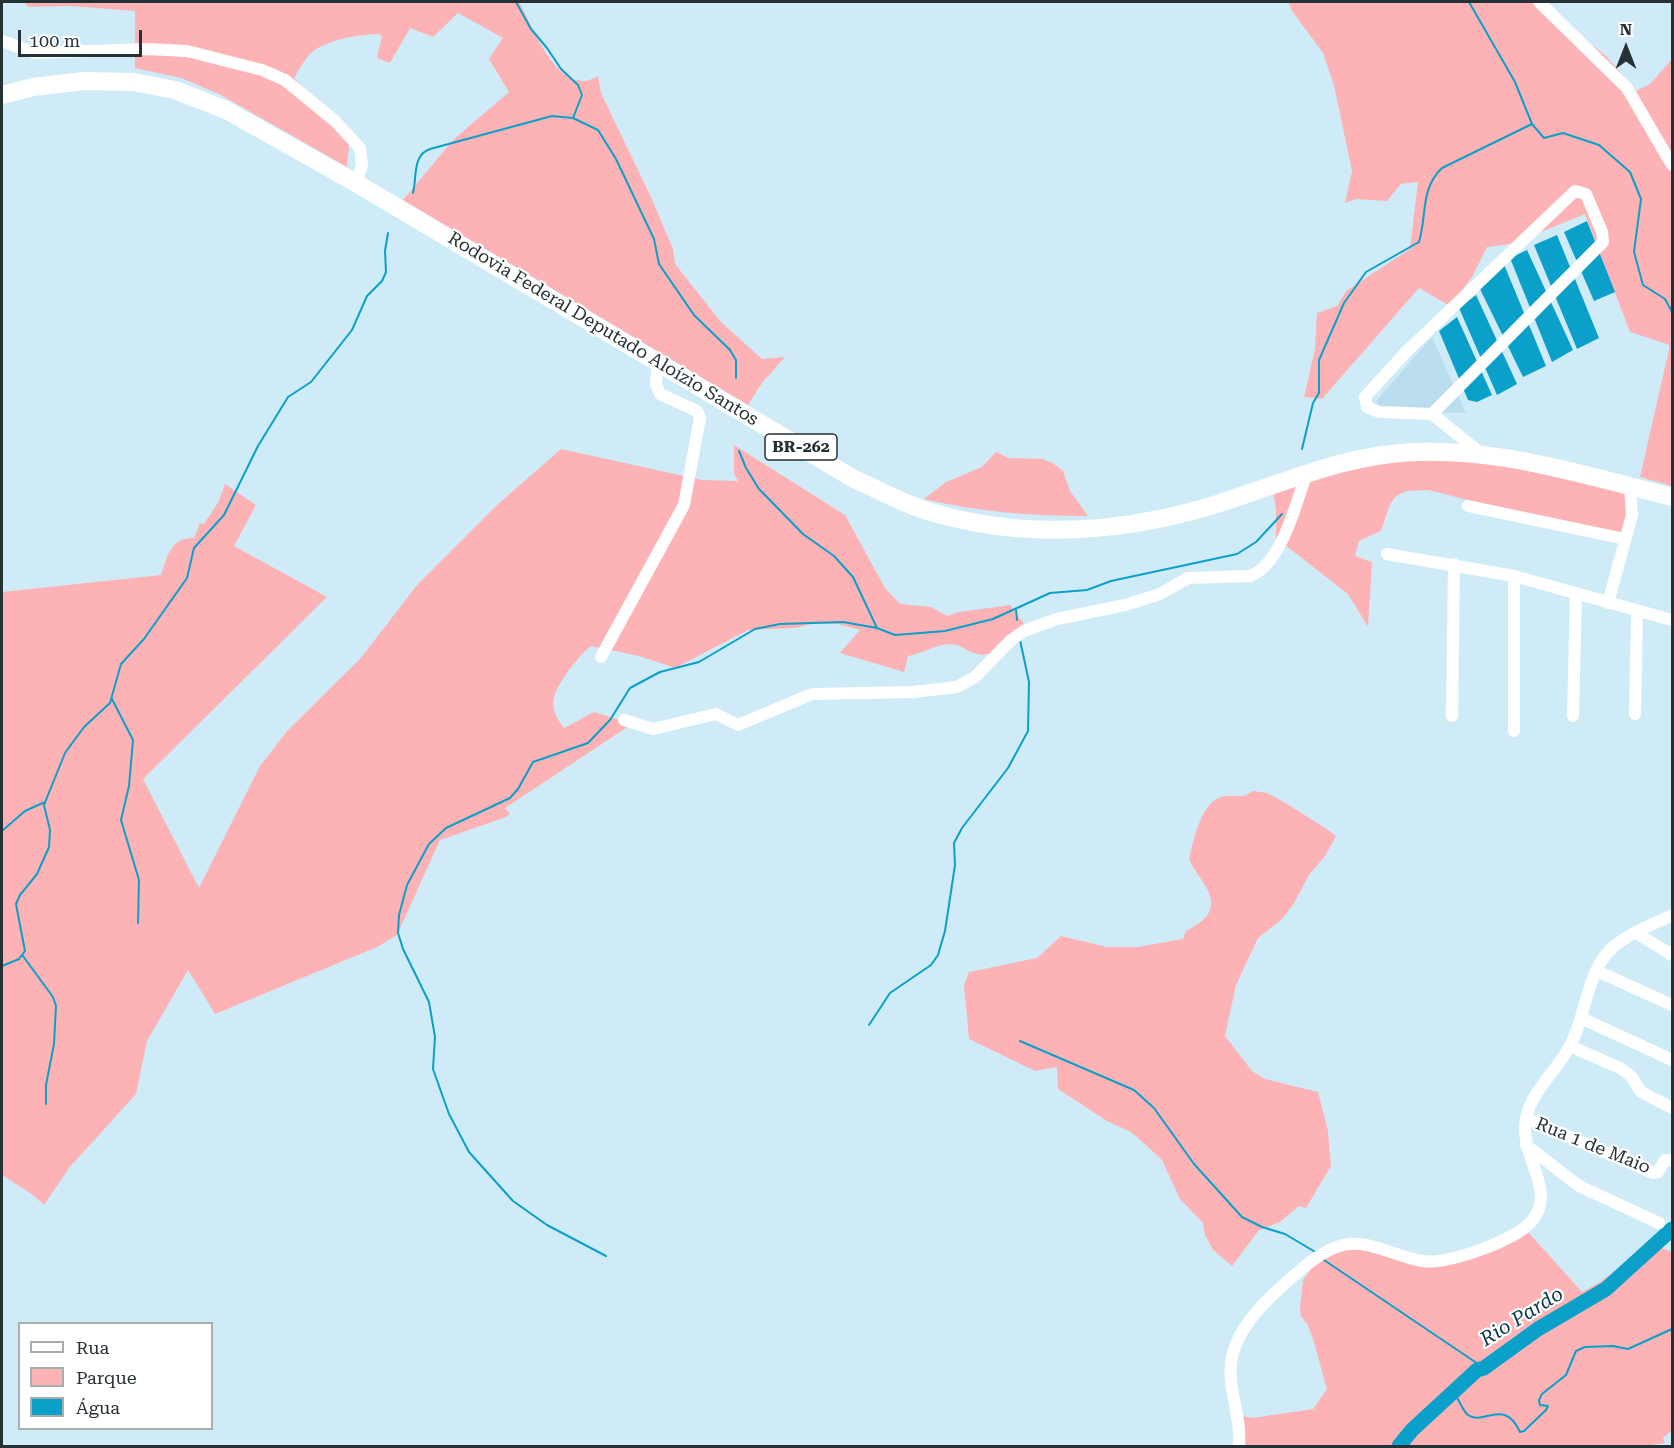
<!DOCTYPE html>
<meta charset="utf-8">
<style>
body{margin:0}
#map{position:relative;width:1674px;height:1448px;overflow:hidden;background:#ceebf7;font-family:"Roboto Serif",serif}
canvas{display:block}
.frame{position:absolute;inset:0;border:3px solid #263135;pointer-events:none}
.legend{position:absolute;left:18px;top:1322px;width:195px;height:108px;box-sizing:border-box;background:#fff;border:2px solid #a8adae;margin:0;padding:8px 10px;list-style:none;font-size:18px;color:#263135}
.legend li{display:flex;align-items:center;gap:12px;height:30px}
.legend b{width:30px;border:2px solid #a8adae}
.north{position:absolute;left:1596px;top:18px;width:60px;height:60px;-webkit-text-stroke:4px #fff;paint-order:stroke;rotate:0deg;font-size:16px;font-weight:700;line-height:24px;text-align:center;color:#263135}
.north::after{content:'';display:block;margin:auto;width:21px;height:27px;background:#263135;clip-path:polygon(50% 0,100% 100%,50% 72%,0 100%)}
.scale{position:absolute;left:18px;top:30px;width:124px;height:27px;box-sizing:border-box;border:3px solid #263135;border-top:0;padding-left:8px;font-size:18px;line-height:21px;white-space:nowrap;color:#263135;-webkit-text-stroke:4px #fff;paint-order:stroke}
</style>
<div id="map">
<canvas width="1674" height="1448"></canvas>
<div class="frame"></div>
<ul class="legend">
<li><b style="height:8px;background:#fff"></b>Rua</li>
<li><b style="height:16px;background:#fdb3b5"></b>Parque</li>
<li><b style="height:16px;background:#0ba0c9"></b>Água</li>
</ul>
<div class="north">N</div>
<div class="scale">100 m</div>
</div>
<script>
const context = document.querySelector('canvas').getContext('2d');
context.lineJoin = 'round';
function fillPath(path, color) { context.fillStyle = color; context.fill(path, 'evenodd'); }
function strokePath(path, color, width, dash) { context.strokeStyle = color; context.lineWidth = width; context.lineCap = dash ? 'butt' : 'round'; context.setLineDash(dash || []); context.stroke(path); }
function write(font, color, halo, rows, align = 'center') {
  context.font = font + ' "Roboto Serif",serif'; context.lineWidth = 4.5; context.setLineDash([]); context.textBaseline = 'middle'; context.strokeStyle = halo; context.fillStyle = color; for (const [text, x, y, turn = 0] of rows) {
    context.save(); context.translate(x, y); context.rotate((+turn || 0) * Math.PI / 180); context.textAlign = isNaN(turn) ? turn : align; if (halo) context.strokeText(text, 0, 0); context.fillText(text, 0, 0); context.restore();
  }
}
const built = new Path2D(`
 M 1432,337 L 1466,413 L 1382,411 L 1376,401 Z`);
const green = new Path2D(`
 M 24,2 L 519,2 C 533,26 559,101 598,76 L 601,93 L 651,197 L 673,249 L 675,264 L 721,322 L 762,359 L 785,357 L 762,383 L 748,405 L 403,200 L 453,140 L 509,92 L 489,59 L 503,38 L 458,13 L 433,37 L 410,28 L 390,63 L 377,58 L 382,36 L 379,34 C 360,34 324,40 310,54 C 304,60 299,70 294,78 L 350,135 L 347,167 L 219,94 L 181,78 L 135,68 L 135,11 L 70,6 L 28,7 Z
 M 1288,2 L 1540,2 L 1549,12 L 1606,56 L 1636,91 L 1650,84 L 1672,59 L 1672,486 L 1640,477 L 1670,345 L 1630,332 L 1585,214 L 1511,244 L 1487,247 L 1472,277 L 1450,306 L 1419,288 L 1322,399 L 1304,397 L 1315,349 L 1317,313 L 1337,306 L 1346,291 L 1410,249 L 1418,182 L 1401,184 L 1387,201 L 1356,199 L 1345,203 L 1352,171 L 1334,85 L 1323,53 L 1292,11 Z
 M 734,445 L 845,515 L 885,588 L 900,604 L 931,607 L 947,616 L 959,612 L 1010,605 L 1024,624 C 1010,639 995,663 971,652 C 963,648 958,644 949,644 C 934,645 922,654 908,656 L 904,672 L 840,653 L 860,630 L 838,624 L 812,624 L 794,628 L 748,630 L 675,668 L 639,656 L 591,646 C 580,654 558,682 554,697 C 551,708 557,720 564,728 L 594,712 L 632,724 L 505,808 L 510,814 L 506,817 L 440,840 L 397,935 L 377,947 L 215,1014 L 188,970 L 147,1041 L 136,1094 L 69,1168 L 44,1205 L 33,1195 L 2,1175 L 2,592 L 161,575 C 168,555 170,538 194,538 L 200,523 L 204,524 L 219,501 L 225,484 L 256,505 L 234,546 L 327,597 L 143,779 L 199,888 L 260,766 L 288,730 L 360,659 L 418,584 L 497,505 L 561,449 L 702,480 L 738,481 L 734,473 Z
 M 996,452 L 1009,458 L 1043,459 L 1054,464 L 1063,471 L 1070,491 L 1088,516 C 1030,516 980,512 924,499 L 946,482 L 982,467 Z
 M 1423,454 L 1507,463 L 1625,490 L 1629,510 L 1624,533 L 1516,512 L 1428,490 L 1407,491 L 1396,496 L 1390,504 L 1381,531 L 1359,541 L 1355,556 L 1372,562 L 1368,627 L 1348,594 L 1276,538 L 1276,510 L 1272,484 Z
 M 1253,791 C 1258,792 1263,792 1267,793 C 1275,796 1333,832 1336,836 L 1325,856 L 1309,875 L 1293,905 L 1282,919 L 1258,938 L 1236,985 L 1225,1036 L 1252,1071 L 1265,1079 L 1318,1092 L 1328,1131 L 1331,1166 L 1306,1208 L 1299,1206 L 1280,1222 L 1259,1230 L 1232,1266 L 1213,1250 L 1205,1235 L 1203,1223 L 1180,1199 L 1162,1160 L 1148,1147 L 1131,1132 L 1107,1121 L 1058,1089 L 1057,1067 L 1035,1071 L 969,1039 L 964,985 L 969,972 L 1037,958 L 1061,936 L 1107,947 L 1138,947 L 1183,939 L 1186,931 C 1191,928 1197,925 1202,921 C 1226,900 1197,879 1189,859 C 1194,840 1201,798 1226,796 C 1238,795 1242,799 1253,791 Z
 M 1528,1232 L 1582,1292 L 1600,1282 L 1651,1244 L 1672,1252 L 1672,1430 L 1663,1438 L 1665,1443 L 1644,1446 L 1237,1446 L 1242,1416 L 1252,1418 L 1313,1409 L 1327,1389 L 1313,1339 L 1307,1323 L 1301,1317 L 1300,1308 L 1303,1280 L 1323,1253 L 1357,1249 L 1429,1266 L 1464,1260 Z`);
const water = new Path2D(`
 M 1587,221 L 1615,292 L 1594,301 L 1564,232 Z
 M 1557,235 L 1599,338 L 1577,349 L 1534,245 Z
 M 1527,250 L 1573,350 L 1552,362 L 1510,258 Z
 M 1503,262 L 1546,366 L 1523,377 L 1480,289 Z
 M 1476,295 L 1517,384 L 1497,395 L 1459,308 Z
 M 1457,317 L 1492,395 L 1477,402 L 1468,400 L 1439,331 Z`);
const stream = new Path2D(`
 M 182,2 L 194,2
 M 516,2 L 531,29 L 547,48 L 561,69 L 578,85 L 582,95 L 573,118
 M 1469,2 L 1515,82 L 1532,124 L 1544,138 L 1563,133 L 1599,145 L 1630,172 L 1641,199 L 1634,252 L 1643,285 L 1665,299 L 1672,312
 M 413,193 C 417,178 412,155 430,149 L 552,116 L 573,118 L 598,130 L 616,159 L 654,239 L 659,264 L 694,315 L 730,350 L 736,360 L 736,378
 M 1302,449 L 1313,403 L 1319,393 L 1319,360 L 1344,303 L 1366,272 L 1419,242 C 1427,216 1420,189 1442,168 L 1532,124
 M 739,451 L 746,468 L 759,489 L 803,534 L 834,556 L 853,577 L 877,628
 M 1016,609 L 1017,620
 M 112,699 L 133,740 L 129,786 L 121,820 L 139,880 L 138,923
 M 2,831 L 25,811 L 45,802
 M 23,956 L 53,997 L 56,1006 L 54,1044 L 46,1085 L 46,1104
 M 2,966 L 19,959 L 25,951 L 16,904 L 20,895 L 37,874 L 49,847 L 50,830 L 44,805 L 65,753 L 84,727 L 110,703 L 121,664 L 144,639 L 187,578 L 194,548 L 224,515 L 258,446 L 288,397 L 311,382 L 352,330 L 367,296 L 382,281 L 386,272 L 385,251 L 388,233
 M 869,1025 L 890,993 L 931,965 L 938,955 L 945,931 L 955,865 L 954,843 L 962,828 L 1008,768 L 1028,731 L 1029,682 L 1020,640
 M 1020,1041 L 1134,1090 L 1154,1108 L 1194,1164 L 1242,1217 L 1262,1227 L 1285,1234 L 1317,1253
 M 606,1256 L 547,1225 L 513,1201 L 469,1152 L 449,1114 L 433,1069 L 435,1037 L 429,1002 L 403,949 L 398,933 L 399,915 L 407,885 L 429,844 L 446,828 L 510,798 L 518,789 L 533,762 L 588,743 L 610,720 L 630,688 L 660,672 L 699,662 L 755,629 L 780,624 L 843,622 L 877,628 L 895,635 L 945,631 L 993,619 L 1050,593 L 1087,590 L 1111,581 L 1237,554 L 1256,542 L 1282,514
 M 1324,1260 L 1484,1368
 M 1448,1394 L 1455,1395 C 1460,1401 1462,1410 1468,1415 C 1483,1426 1504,1397 1520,1432 L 1524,1431 L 1546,1410 L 1548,1406 L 1540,1405 L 1539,1400 L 1542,1394 L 1566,1375 L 1576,1351 L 1585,1347 L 1613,1346 L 1628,1349 L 1672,1329`);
const river = new Path2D(`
 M 1399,1446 L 1412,1430 L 1477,1370 L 1484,1368 L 1538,1329 L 1606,1289 L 1672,1229`);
const minor = new Path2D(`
 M 1539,2 L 1627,88 L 1672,165
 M 2,41 L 35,53 L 146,49 L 187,51 L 262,70 L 285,80 L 335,121 L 360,148 L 362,165 L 356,183
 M 1432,414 L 1603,242 L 1602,232 L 1586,194 L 1575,191 L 1407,351 L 1365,397 L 1367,407 L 1379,412 L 1432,414 L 1483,455
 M 1468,506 L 1625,539
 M 1387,554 L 1514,576 L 1672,620
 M 1514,576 L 1514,731
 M 1608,603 L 1632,515 L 1630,487
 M 601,657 L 684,505 L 700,418 L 697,411 L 660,394 L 656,384 L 658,361
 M 1635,714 L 1637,613
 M 1452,716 L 1454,564
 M 1573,716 L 1576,594
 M 624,720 L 653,729 L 716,714 L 738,725 L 812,694 L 913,692 L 957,687 L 975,677 L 1010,641 L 1024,631 L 1057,619 L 1125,605 L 1160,594 L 1188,578 L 1250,576 C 1281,565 1296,504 1306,475
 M 1636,933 L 1672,955
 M 1597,971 L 1672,1005
 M 1581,1018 L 1672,1060
 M 1570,1046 L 1620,1068 L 1631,1076 L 1641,1092 L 1672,1108
 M 1526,1118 L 1653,1173 L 1658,1172 L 1665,1160 L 1672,1160
 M 1526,1145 L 1579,1186 L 1659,1223
 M 1239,1446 C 1242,1413 1224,1383 1233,1353 C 1240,1327 1261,1305 1280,1288 C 1298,1272 1319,1251 1343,1245 C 1371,1239 1395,1257 1422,1261 C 1448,1265 1513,1241 1531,1222 C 1559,1191 1518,1155 1526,1119 C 1531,1092 1557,1070 1570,1046 C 1586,1016 1586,975 1610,950 C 1626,934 1652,925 1672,915`);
const highway = new Path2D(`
 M 2,95 L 33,87 L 84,81 L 133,82 L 175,90 L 226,110 L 356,183 L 854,479 C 877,489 900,502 924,510 C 1020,540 1118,534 1214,505 C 1269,488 1325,463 1383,455 C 1480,441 1579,474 1672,497`);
const shields = [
 [801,447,72]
];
const shieldNames = [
 ["BR-262",801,447]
];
const streetNames = [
 ["Rodovia Federal Deputado Aloízio Santos",603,329,31],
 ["Rua 1 de Maio",1593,1146,22]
];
const waterNames = [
 ["Rio Pardo",1522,1317,-32]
];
fillPath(built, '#badeed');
fillPath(green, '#fdb3b5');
fillPath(water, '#0ba0c9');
strokePath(stream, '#0ba0c9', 2);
strokePath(river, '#0ba0c9', 15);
strokePath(minor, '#fff', 12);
strokePath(highway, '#fff', 18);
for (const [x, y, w] of shields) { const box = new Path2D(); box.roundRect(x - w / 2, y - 13, w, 26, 4.5); context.fillStyle = '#fff'; context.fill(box); strokePath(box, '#263135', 1.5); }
write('bold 16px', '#263135', null, shieldNames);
write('18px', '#263135', '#fff', streetNames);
write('italic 20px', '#00394b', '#fff', waterNames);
</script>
